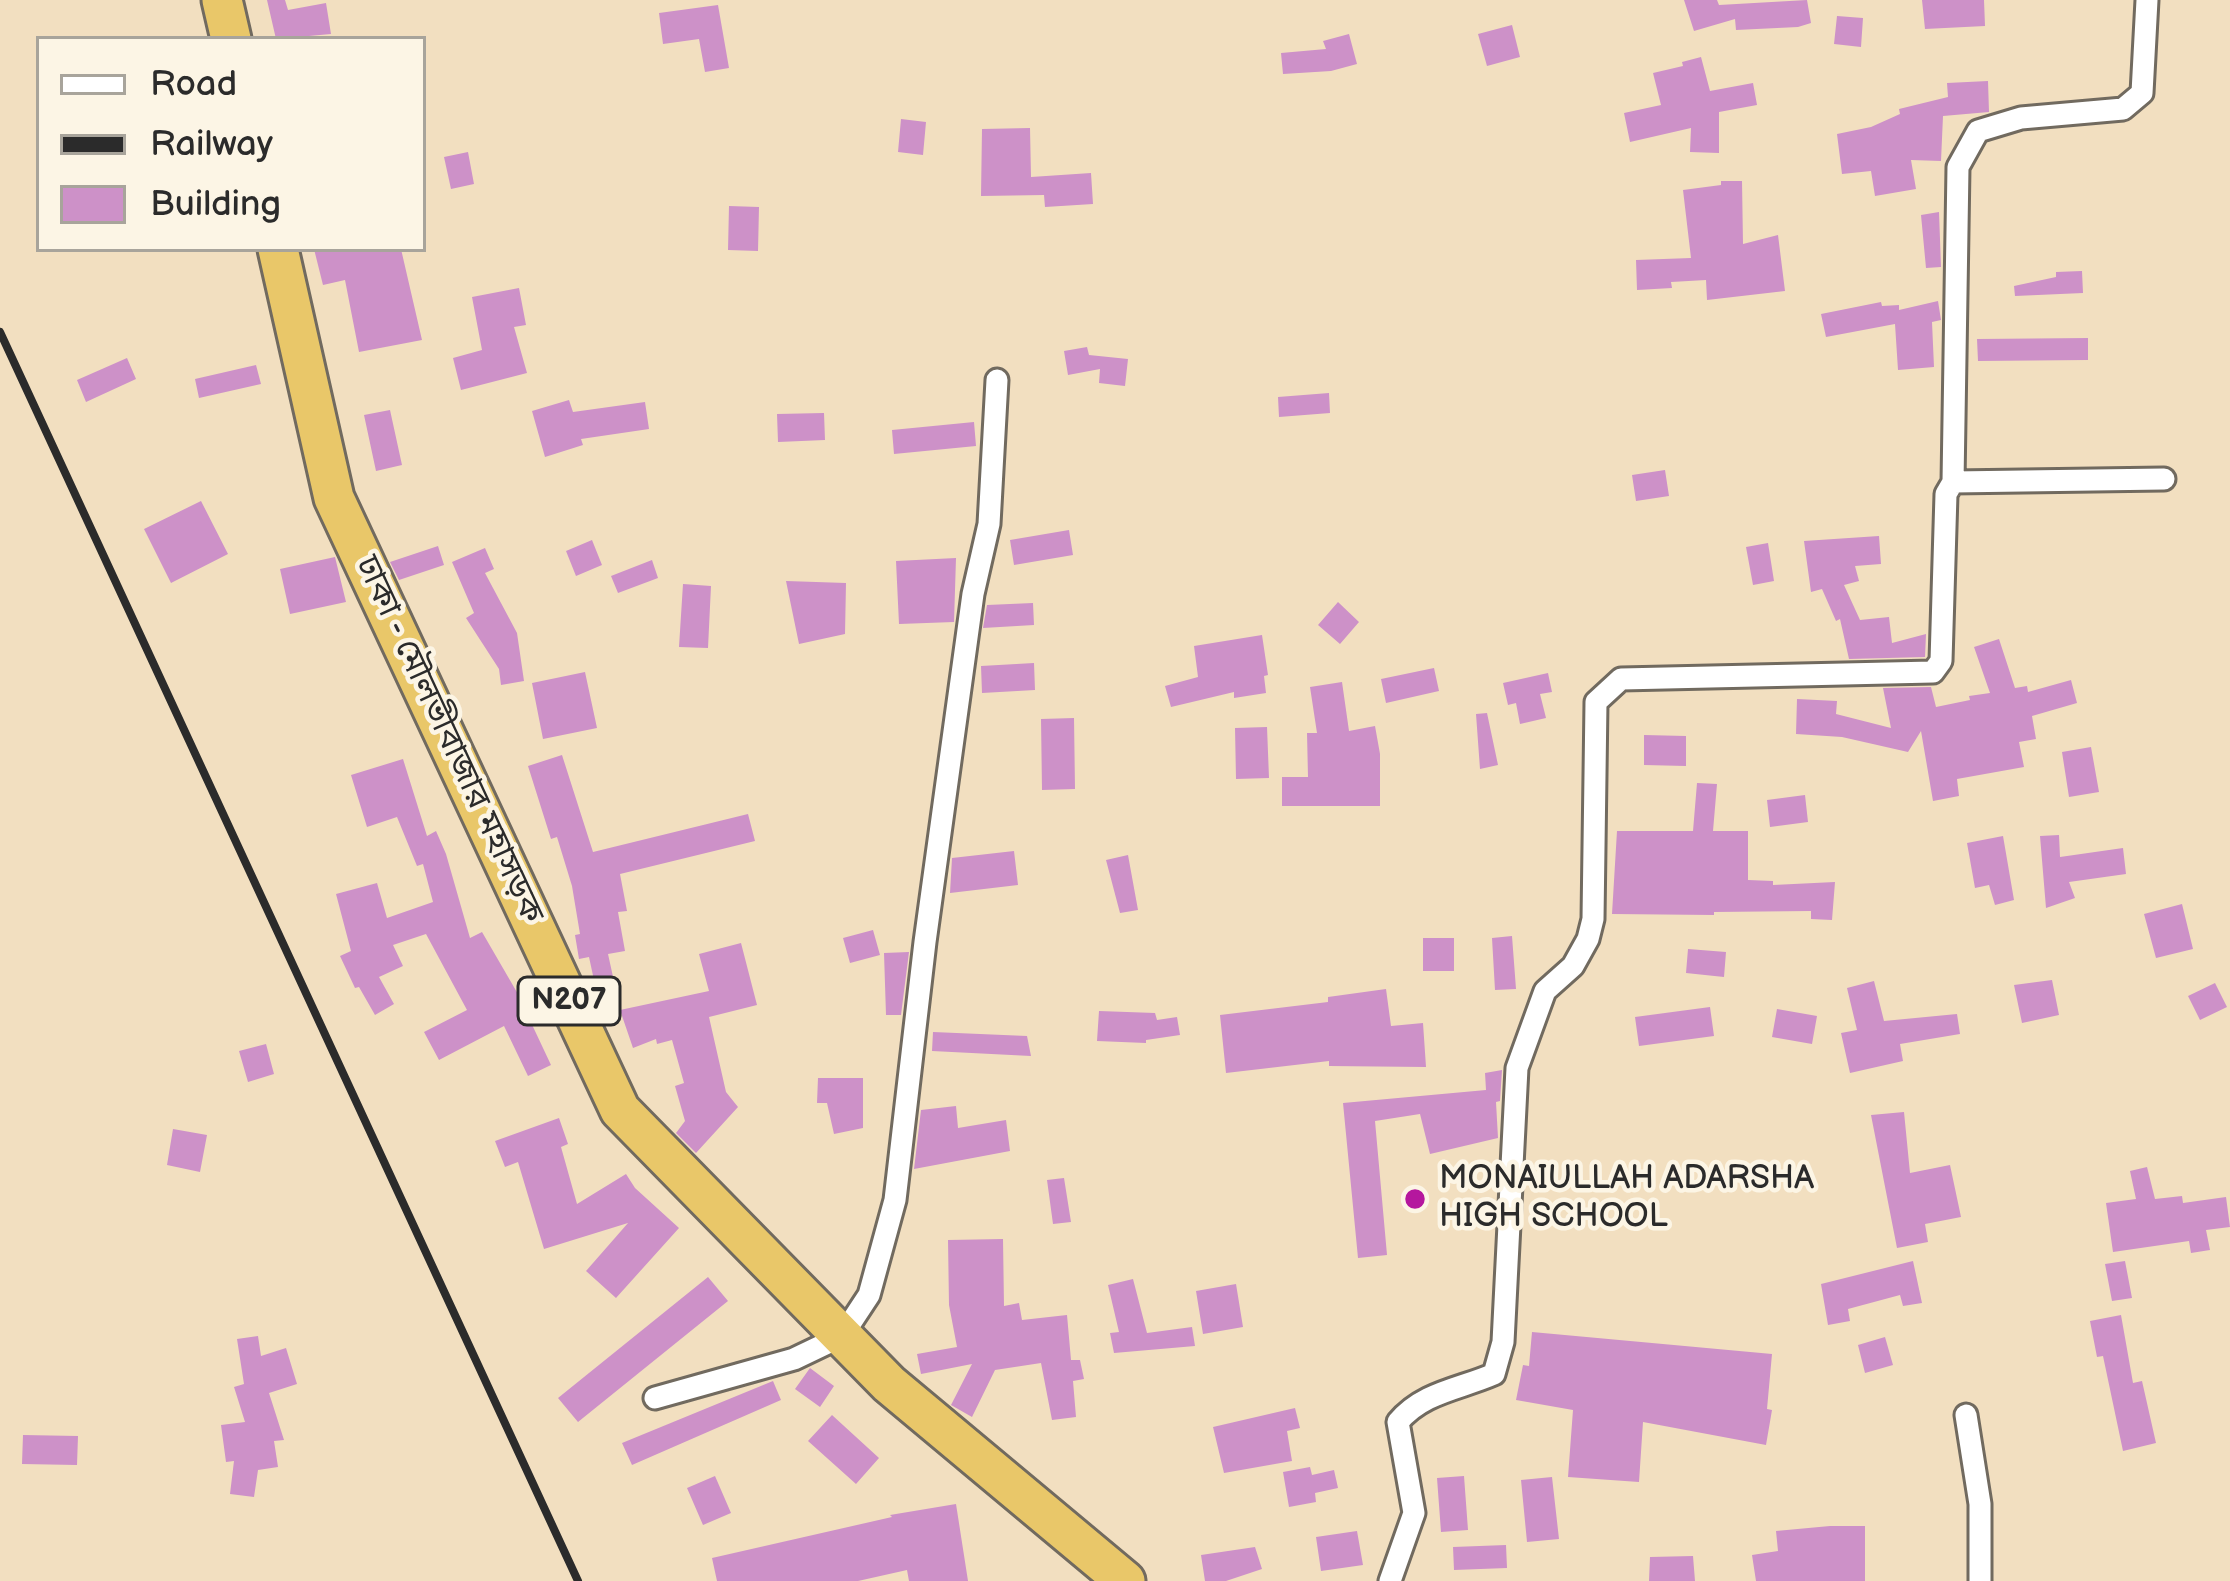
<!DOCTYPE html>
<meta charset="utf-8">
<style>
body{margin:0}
#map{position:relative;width:2230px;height:1581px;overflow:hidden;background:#f2dfc0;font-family:"Balsamiq Sans",sans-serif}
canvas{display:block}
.legend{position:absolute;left:36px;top:36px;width:390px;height:216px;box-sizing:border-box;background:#fcf5e5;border:3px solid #a8a49b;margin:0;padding:15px 21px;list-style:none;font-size:36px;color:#2b2b2b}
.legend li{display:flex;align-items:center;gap:24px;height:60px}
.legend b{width:60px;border:3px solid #a8a49b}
</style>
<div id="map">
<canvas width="2230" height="1581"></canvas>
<ul class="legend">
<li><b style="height:15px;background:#fff"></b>Road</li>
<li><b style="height:15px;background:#2b2b2b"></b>Railway</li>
<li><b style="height:33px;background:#cd91c8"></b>Building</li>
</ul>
</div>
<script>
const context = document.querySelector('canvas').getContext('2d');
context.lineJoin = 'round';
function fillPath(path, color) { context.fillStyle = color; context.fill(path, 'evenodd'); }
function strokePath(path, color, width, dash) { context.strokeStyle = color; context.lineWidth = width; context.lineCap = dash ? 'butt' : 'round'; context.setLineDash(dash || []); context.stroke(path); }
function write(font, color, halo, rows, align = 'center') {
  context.font = font + ' "Balsamiq Sans","Noto Sans Bengali",sans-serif'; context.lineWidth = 9; context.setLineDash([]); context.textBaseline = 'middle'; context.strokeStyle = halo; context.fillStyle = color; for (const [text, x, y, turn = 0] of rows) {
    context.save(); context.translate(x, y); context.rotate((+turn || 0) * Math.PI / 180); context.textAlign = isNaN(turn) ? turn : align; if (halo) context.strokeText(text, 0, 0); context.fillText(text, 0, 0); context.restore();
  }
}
const building = new Path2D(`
 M 267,0 L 285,0 L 288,10 L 326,3 L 331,34 L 276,39 Z
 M 1684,0 L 1717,0 L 1719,5 L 1807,0 L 1811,23 L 1798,27 L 1736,30 L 1735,19 L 1694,31 Z
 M 1922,0 L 1984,0 L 1985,26 L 1925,29 Z
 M 718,5 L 729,68 L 705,72 L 699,39 L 663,44 L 659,13 Z
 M 1837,16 L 1863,18 L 1861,47 L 1834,44 Z
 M 1512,25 L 1520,57 L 1487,66 L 1478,34 Z
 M 1349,34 L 1357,64 L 1331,71 L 1283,74 L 1281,53 L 1326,49 L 1323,41 Z
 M 1701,57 L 1710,91 L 1753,83 L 1757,105 L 1719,112 L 1719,153 L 1690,152 L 1691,128 L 1630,142 L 1624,113 L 1661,105 L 1653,73 L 1683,66 L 1682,62 Z
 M 1988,81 L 1989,112 L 1943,116 L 1941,161 L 1911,160 L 1916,189 L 1875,196 L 1871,171 L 1842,174 L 1837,134 L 1871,127 L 1900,114 L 1899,109 L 1948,97 L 1947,83 Z
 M 901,119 L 926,122 L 923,155 L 898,152 Z
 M 1030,128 L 1031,177 L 1091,173 L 1093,204 L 1045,207 L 1044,195 L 981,196 L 982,129 Z
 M 468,152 L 474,184 L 451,189 L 444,157 Z
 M 1721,181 L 1742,181 L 1743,244 L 1778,235 L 1785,291 L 1707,300 L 1706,280 L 1671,282 L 1672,288 L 1637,290 L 1636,260 L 1691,258 L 1683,190 L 1721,185 Z
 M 729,206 L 759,207 L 758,251 L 728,250 Z
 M 1939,212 L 1941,267 L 1926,268 L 1921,215 Z
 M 314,249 L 401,249 L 422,340 L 359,352 L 345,280 L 323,285 Z
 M 2082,271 L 2083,293 L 2015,296 L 2014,286 L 2056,277 L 2056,272 Z
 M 519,288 L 526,325 L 514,327 L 527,373 L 461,390 L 453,358 L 482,350 L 472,297 Z
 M 1938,301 L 1941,320 L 1932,322 L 1934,367 L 1898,370 L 1895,324 L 1826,337 L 1821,314 L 1881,302 L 1882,306 L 1899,305 L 1899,310 Z
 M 2088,338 L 2088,360 L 1978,361 L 1977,339 Z
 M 1087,347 L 1089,355 L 1128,359 L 1125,386 L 1099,383 L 1100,369 L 1068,375 L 1064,351 Z
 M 127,358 L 136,379 L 86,402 L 77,380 Z
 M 256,365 L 261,384 L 199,398 L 195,379 Z
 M 1329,393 L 1330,413 L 1279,417 L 1278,397 Z
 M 569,400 L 573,412 L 645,402 L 649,429 L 581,439 L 583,445 L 545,457 L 532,411 Z
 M 390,410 L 402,465 L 376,471 L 364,415 Z
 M 824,413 L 825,440 L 778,442 L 777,414 Z
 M 974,422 L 976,446 L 894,454 L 892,430 Z
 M 1665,470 L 1669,496 L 1636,501 L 1632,475 Z
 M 201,501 L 228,554 L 171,583 L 144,529 Z
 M 1069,530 L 1073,555 L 1014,565 L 1010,540 Z
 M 1879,536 L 1881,564 L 1855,566 L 1859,581 L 1844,585 L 1860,620 L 1889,617 L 1892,643 L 1926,634 L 1925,657 L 1849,659 L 1840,619 L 1836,621 L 1822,589 L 1811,592 L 1804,541 Z
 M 592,540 L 602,565 L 576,576 L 566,551 Z
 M 1768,543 L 1774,581 L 1753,585 L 1746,547 Z
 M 438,546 L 444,565 L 399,580 L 390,562 Z
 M 485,548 L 494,569 L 485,573 L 517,633 L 524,681 L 501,685 L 499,669 L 466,618 L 474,613 L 452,562 Z
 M 335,557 L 346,602 L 290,614 L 280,569 Z
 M 956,558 L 954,622 L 899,624 L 896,561 Z
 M 652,560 L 658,578 L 618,593 L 611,576 Z
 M 786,581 L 846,583 L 845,634 L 799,644 Z
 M 683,584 L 711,586 L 708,648 L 679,647 Z
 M 1338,602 L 1359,622 L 1340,644 L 1318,625 Z
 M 1033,603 L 1034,625 L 983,628 L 987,605 Z
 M 1262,635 L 1268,675 L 1264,676 L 1266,693 L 1234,698 L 1234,692 L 1171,707 L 1165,686 L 1198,677 L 1194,646 Z
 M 1999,639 L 2015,688 L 2027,686 L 2028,692 L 2071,680 L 2077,703 L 2032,716 L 2036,739 L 2019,742 L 2024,767 L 1957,779 L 1959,796 L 1933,801 L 1921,731 L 1908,752 L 1842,737 L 1796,734 L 1797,699 L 1837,701 L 1836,714 L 1891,728 L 1883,688 L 1931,687 L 1936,707 L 1970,700 L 1969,696 L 1990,693 L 1974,647 Z
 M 1034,663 L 1035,690 L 982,693 L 981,666 Z
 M 1434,668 L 1439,691 L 1386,703 L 1381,679 Z
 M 585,672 L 597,728 L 543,739 L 532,683 Z
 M 1548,673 L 1552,692 L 1540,694 L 1546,718 L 1520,724 L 1516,703 L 1508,705 L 1503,683 Z
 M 1342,682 L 1349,731 L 1375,726 L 1380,754 L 1380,806 L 1282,806 L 1282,777 L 1308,777 L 1307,733 L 1317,733 L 1310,687 Z
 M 1487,713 L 1498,765 L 1480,769 L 1476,714 Z
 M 1074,718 L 1075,789 L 1042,790 L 1041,719 Z
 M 1267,727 L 1269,778 L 1236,779 L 1235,728 Z
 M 1644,735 L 1686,736 L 1686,766 L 1644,765 Z
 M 2091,747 L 2099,792 L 2069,797 L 2062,752 Z
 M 562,755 L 593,852 L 748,814 L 755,841 L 620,874 L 627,911 L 618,912 L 625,951 L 608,954 L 619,1004 L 600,1008 L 589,957 L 579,959 L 575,935 L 580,934 L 572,886 L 557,837 L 551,839 L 528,766 Z
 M 403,759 L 427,836 L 436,831 L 446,854 L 470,938 L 482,932 L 529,1013 L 527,1014 L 551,1065 L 528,1076 L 504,1026 L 439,1060 L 424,1032 L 467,1010 L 426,934 L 393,945 L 403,966 L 379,977 L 394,1004 L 375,1015 L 359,987 L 355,988 L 340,956 L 351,951 L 336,894 L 377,883 L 387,918 L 433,902 L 423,864 L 417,866 L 397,817 L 367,827 L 351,775 Z
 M 1697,783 L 1717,784 L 1713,831 L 1748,831 L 1748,880 L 1773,881 L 1773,885 L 1835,882 L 1832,920 L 1811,919 L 1811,911 L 1714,912 L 1714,915 L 1612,914 L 1617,831 L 1693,831 Z
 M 1805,795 L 1808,822 L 1770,827 L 1767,800 Z
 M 2059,835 L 2060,857 L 2123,848 L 2126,874 L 2069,882 L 2075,898 L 2046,908 L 2040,836 Z
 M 2003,836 L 2014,900 L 1995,905 L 1989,885 L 1975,888 L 1967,843 Z
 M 1014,851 L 1018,885 L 950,893 L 952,858 Z
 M 1128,855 L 1138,910 L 1120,913 L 1106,860 Z
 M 2182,904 L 2193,949 L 2156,958 L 2144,914 Z
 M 873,930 L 880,955 L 850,963 L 843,938 Z
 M 1512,936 L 1516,989 L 1495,990 L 1492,938 Z
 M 1423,938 L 1454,938 L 1454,971 L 1423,971 Z
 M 741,943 L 757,1005 L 709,1017 L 726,1092 L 738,1107 L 696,1153 L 676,1133 L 685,1121 L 675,1086 L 684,1083 L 672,1040 L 657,1044 L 656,1039 L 633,1048 L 620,1010 L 709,991 L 699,954 Z
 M 1688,949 L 1726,952 L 1724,977 L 1686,973 Z
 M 909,952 L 901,1015 L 886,1015 L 884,953 Z
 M 2052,980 L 2059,1015 L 2022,1023 L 2014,985 Z
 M 1874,981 L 1884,1021 L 1957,1014 L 1960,1034 L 1900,1044 L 1903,1061 L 1850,1073 L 1841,1033 L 1857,1030 L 1847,988 Z
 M 2215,983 L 2227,1007 L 2200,1020 L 2188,996 Z
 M 1386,989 L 1391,1026 L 1423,1023 L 1426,1067 L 1329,1066 L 1329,1061 L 1226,1073 L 1220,1015 L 1328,1002 L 1328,997 Z
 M 1710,1007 L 1714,1036 L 1639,1046 L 1635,1017 Z
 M 1777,1009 L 1817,1016 L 1812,1044 L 1772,1037 Z
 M 1099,1011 L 1155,1013 L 1157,1020 L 1177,1017 L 1180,1035 L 1146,1040 L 1146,1043 L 1097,1041 Z
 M 933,1032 L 1027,1036 L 1031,1056 L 932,1051 Z
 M 266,1044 L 274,1074 L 248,1082 L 239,1051 Z
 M 1502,1070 L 1500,1101 L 1496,1102 L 1498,1138 L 1430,1154 L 1420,1114 L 1375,1121 L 1387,1255 L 1358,1258 L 1343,1103 L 1486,1090 L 1485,1073 Z
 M 818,1078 L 863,1078 L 863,1128 L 834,1134 L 827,1103 L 817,1103 Z
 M 956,1106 L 958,1128 L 1006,1120 L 1010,1151 L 914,1169 L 921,1110 Z
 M 1904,1112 L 1910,1173 L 1950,1165 L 1961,1217 L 1925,1224 L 1928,1242 L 1897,1248 L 1871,1115 Z
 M 559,1118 L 568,1144 L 561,1147 L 577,1204 L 626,1174 L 635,1188 L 679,1228 L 616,1298 L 586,1271 L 628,1223 L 544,1249 L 518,1162 L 505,1167 L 495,1141 Z
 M 173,1129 L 207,1135 L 200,1172 L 167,1165 Z
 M 2147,1167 L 2155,1199 L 2182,1196 L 2183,1203 L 2226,1197 L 2230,1227 L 2206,1230 L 2210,1250 L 2191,1253 L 2189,1241 L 2113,1252 L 2106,1203 L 2136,1199 L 2130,1171 Z
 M 1064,1178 L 1071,1222 L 1053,1224 L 1047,1180 Z
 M 1003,1239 L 1004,1306 L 1019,1303 L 1022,1320 L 1067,1315 L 1071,1360 L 1080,1360 L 1084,1379 L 1073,1381 L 1076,1417 L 1052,1420 L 1041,1363 L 995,1370 L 972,1417 L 951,1405 L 972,1364 L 921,1374 L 917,1354 L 957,1347 L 949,1305 L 948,1240 Z
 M 1913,1261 L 1922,1303 L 1903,1306 L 1900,1295 L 1848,1309 L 1850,1321 L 1828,1325 L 1821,1284 Z
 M 2125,1261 L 2132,1298 L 2112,1301 L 2105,1264 Z
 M 708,1277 L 728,1301 L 578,1422 L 558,1398 Z
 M 1133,1279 L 1147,1333 L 1192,1327 L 1195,1346 L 1114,1353 L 1110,1333 L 1119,1332 L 1108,1285 Z
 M 1236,1284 L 1243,1327 L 1203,1334 L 1196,1291 Z
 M 2121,1315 L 2133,1383 L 2142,1381 L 2156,1443 L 2123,1451 L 2103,1356 L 2097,1357 L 2090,1321 Z
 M 1532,1332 L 1772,1354 L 1767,1409 L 1772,1410 L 1766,1445 L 1643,1422 L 1639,1482 L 1568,1477 L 1573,1410 L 1516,1400 L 1523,1365 L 1529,1366 Z
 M 258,1336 L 261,1356 L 286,1348 L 297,1384 L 269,1393 L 284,1440 L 274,1441 L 278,1467 L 258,1470 L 254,1497 L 230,1494 L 234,1461 L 226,1462 L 221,1425 L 245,1422 L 234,1387 L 244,1384 L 237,1339 Z
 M 1885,1337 L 1893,1365 L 1865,1373 L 1858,1345 Z
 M 810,1368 L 834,1386 L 820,1407 L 795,1389 Z
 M 773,1381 L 781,1400 L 632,1465 L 622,1443 Z
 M 1295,1408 L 1300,1428 L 1287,1431 L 1292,1461 L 1224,1473 L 1213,1427 Z
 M 832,1415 L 879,1458 L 856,1484 L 808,1441 Z
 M 23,1435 L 78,1436 L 77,1465 L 22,1464 Z
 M 1310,1467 L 1312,1475 L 1334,1470 L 1338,1488 L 1315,1493 L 1316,1502 L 1289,1507 L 1283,1472 Z
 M 715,1476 L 731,1513 L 703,1525 L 687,1488 Z
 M 1464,1476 L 1468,1530 L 1441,1532 L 1437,1478 Z
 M 1552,1477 L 1559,1539 L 1527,1542 L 1521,1480 Z
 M 956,1504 L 968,1581 L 909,1581 L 907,1570 L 858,1581 L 717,1581 L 712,1558 L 892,1517 L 890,1515 Z
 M 1830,1526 L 1865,1526 L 1865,1581 L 1756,1581 L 1752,1555 L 1778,1551 L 1776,1531 Z
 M 1357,1531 L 1363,1565 L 1321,1571 L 1316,1537 Z
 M 1506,1545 L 1507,1568 L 1454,1570 L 1453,1547 Z
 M 1255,1547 L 1262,1569 L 1226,1581 L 1205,1581 L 1201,1555 Z
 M 1693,1556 L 1695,1581 L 1649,1581 L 1650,1557 Z`);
const street = new Path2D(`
 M 1953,482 L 1958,167 L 1978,131 L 2021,118 L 2123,109 L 2142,93 L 2147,0
 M 655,1398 L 794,1359 L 842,1336 L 869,1295 L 895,1200 L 925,942 L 973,594 L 989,524 L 997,380
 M 1966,1415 L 1980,1504 L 1980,1581
 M 1390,1581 L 1414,1513 L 1398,1422 C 1423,1392 1460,1389 1494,1374 L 1503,1342 L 1517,1068 L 1545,991 L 1573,966 L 1588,939 L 1593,919 L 1596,702 L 1621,679 L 1933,672 L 1941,661 L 1946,494 L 1953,482 L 2164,479`);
const highway = new Path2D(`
 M 222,0 L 231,39
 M 278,249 L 334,498 L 620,1110 L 889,1384 L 1125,1581`);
const rail = new Path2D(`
 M 0,332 L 578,1581`);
const markers = [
 [1415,1199,12,"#b5179e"]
];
const shields = [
 [569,1001,102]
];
const shieldNames = [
 ["N207",569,1001]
];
const streetNames = [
 ["ঢাকা - মৌলভীবাজার মহাসড়ক",448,740,65]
];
const poiNames = [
 ["MONAIULLAH ADARSHA",1439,1180],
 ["HIGH SCHOOL",1439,1218]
];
fillPath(building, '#cd91c8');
strokePath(street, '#716a5f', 27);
strokePath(highway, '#716a5f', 45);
strokePath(street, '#fff', 21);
strokePath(highway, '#e9c769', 39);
strokePath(rail, '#2b2b2b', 8);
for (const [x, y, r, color] of markers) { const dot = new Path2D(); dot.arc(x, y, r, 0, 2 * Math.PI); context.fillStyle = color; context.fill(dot); strokePath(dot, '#fcf5e5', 4.5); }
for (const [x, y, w] of shields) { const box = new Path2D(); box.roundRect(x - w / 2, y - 24, w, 48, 9); context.fillStyle = '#fcf5e5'; context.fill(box); strokePath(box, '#2b2b2b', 3); }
write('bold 30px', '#2b2b2b', null, shieldNames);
write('33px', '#2b2b2b', '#fcf5e5', streetNames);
write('33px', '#2b2b2b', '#fcf5e5', poiNames, 'left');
</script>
